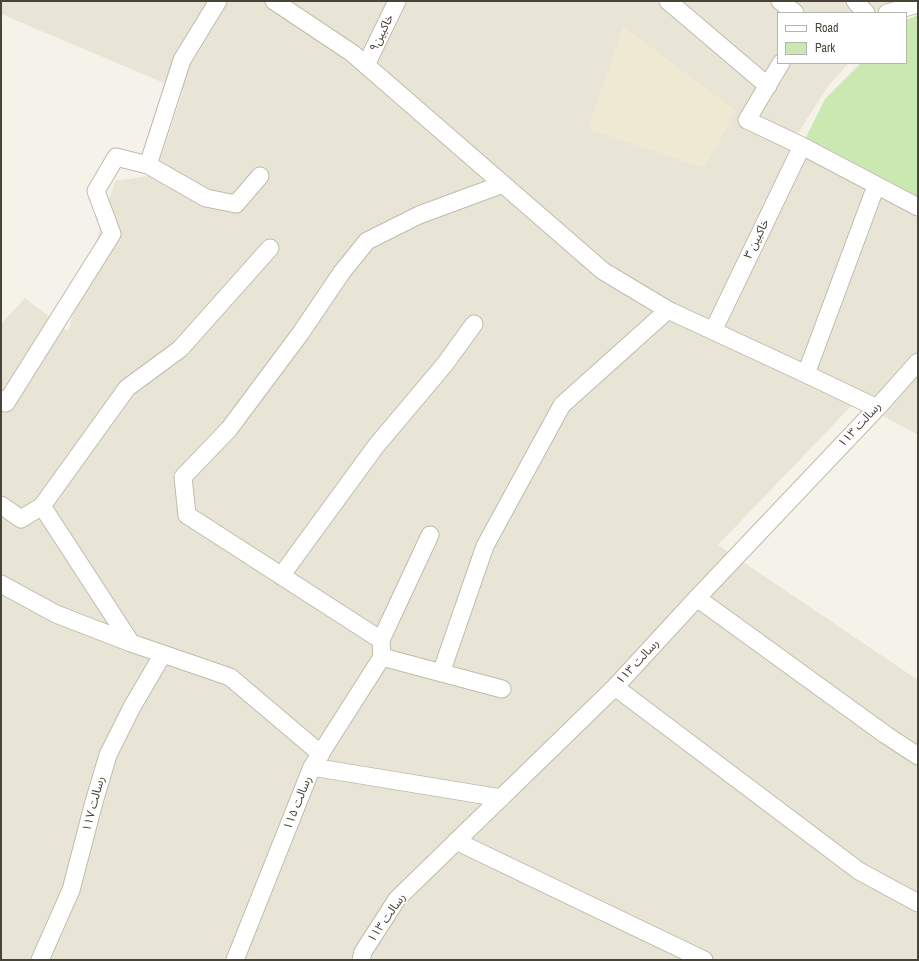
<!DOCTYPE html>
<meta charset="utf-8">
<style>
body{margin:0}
#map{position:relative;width:919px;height:961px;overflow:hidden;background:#f5f2e9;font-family:"Archivo Narrow",sans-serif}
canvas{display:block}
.frame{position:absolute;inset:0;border:2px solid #484437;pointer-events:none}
.legend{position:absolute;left:777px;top:12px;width:130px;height:52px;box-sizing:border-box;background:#fff;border:1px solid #b6b4af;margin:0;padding:5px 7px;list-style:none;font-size:12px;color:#484437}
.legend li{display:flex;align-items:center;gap:8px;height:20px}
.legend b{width:20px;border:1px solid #b6b4af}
</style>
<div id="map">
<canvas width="919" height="961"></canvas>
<div class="frame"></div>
<ul class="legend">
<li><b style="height:5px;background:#fff"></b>Road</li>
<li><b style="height:11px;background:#c9e9b1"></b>Park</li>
</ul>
</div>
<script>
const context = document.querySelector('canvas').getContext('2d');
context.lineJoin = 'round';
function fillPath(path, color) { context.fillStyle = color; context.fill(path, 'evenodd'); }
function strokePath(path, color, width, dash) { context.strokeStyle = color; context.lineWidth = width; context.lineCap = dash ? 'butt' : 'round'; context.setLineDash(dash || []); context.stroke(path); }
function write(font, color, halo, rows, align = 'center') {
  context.font = font + ' "Archivo Narrow","Noto Sans Arabic",sans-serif'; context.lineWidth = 3.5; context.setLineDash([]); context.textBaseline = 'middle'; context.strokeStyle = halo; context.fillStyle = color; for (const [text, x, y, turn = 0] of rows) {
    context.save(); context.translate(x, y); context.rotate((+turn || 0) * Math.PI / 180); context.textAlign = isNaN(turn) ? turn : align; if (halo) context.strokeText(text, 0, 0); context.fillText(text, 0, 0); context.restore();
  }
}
const residential = new Path2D(`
 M 1,1 L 907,1 L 896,13 L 778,13 L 778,63 L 849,63 L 828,86 L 788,149 L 918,216 L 918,435 L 856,401 L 718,545 L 918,680 L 918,960 L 1,960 L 1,324 L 25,298 L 68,331 L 115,181 L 155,175 L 183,91 L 1,14 Z`);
const education = new Path2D(`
 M 623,26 L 736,111 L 704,168 L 588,129 Z`);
const green = new Path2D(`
 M 918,15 L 918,196 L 806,137 L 825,99 L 861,63 L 906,63 L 906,20 Z`);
const minor = new Path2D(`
 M 274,1 L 352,53 L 603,271 L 668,310 L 806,374 L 877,408
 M 668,1 L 768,86
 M 780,1 L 795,13
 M 855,1 L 866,13
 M 887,13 L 918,4
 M 781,63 L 747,120 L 802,146 L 918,207
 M 366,65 L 397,1
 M 148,165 L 182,60 L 218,1
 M 713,331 L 802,146
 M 806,374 L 876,186
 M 1,399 L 6,403 L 112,234 L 96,191 L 116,157 L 148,165 L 206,198 L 236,204 L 260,176
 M 1,505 L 21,519 L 42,506 L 127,388 L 180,349 L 270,248
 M 42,506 L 131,643
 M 281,576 L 376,446 L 445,364 L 474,324
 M 1,584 L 56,614 L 131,643 L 230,677 L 321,754
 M 697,598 L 886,735 L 918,756
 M 381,640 L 430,535
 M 382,657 L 381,640 L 187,515 L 183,477 L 229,429 L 300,334 L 342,272 L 367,241 L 419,215 L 503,184
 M 382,657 L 502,689
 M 441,673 L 485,546 L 562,405 L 668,310
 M 615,687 L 859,871 L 918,903
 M 312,767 L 501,798
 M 456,841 L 704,960
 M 40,960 L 71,890 L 94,802 L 108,755 L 132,707 L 163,654
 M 235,960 L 312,767 L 382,657
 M 361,960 L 363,952 L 397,899 L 615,687 L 697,598 L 877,408 L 918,362`);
const streetNames = [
 ["خاکبین۹",382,33,-64],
 ["خاکبین ۳",757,239,-64],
 ["رسالت ۱۱۳",860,425,-47],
 ["رسالت ۱۱۳",638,662,-47],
 ["رسالت ۱۱۵",298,803,-68],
 ["رسالت ۱۱۷",94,804,-75],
 ["رسالت ۱۱۳",387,918,-55]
];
fillPath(residential, '#e9e5d6');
fillPath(education, '#eee9d2');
fillPath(green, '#c9e9b1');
strokePath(minor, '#c0bbab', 19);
strokePath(minor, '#fff', 17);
write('12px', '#484437', '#fff', streetNames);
</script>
